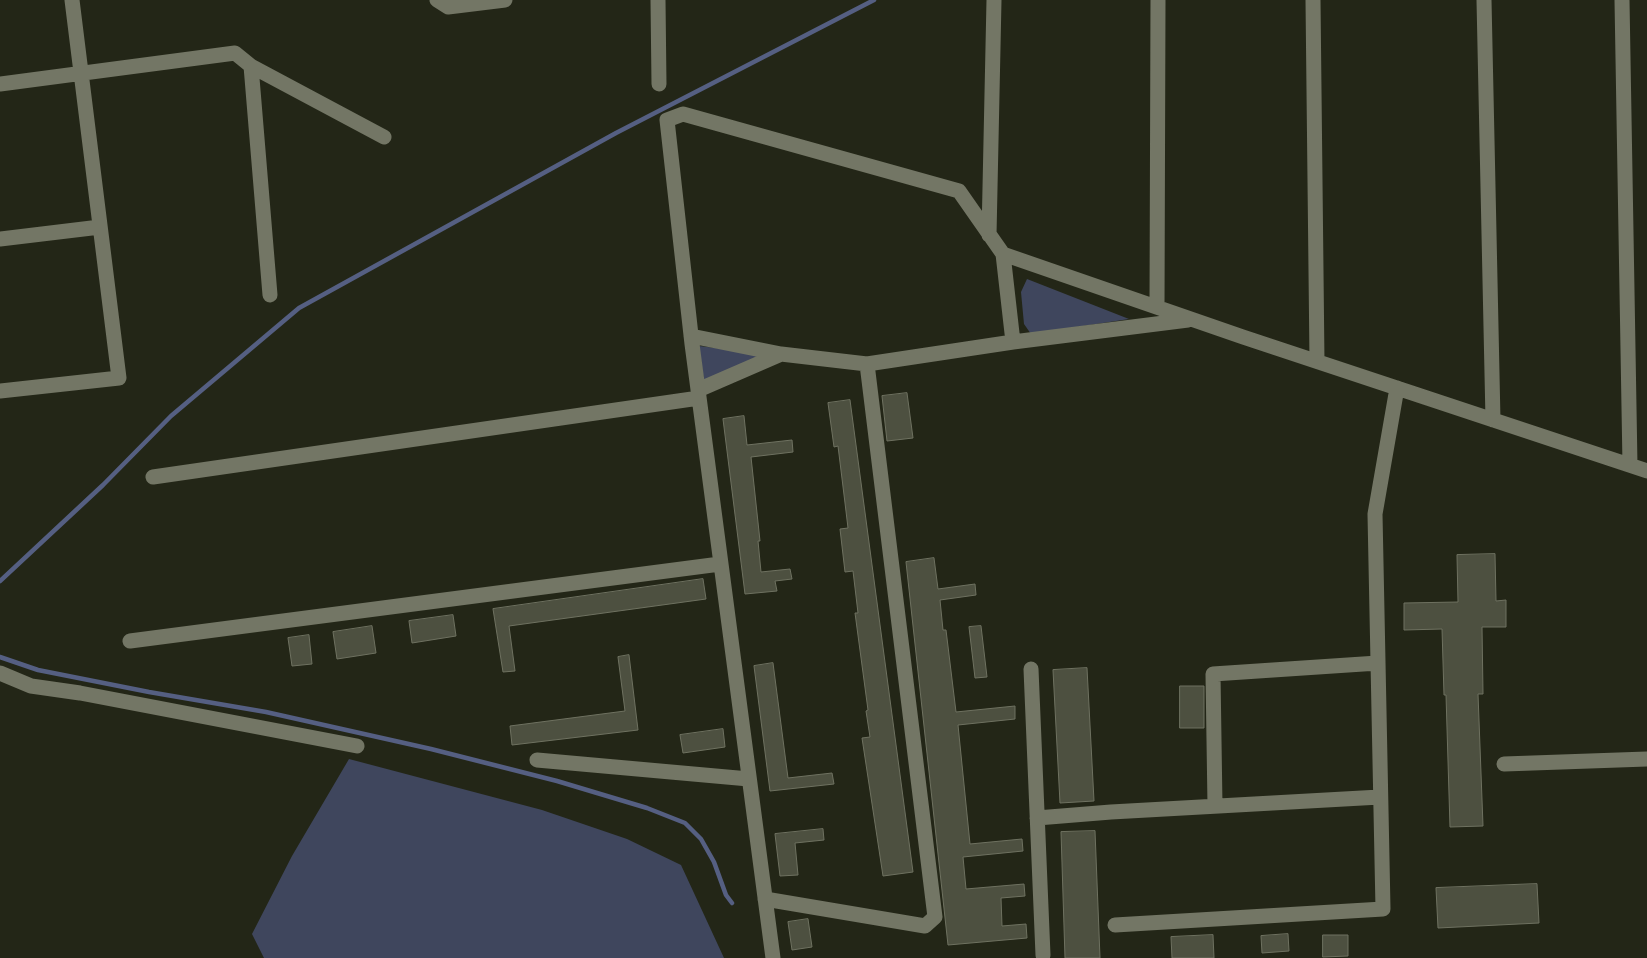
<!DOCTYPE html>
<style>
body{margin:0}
canvas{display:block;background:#232617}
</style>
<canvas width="1647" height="958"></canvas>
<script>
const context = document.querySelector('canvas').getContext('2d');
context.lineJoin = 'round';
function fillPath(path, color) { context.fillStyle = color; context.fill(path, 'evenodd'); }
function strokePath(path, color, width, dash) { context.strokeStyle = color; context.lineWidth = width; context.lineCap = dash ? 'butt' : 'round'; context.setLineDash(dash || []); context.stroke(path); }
const green = new Path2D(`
 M 1027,279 L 1129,319 L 1031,334 L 1024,324 L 1021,292 Z
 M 699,346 L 766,354 L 704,381 Z
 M 349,759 L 542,810 L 627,839 L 681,865 L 724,958 L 264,958 L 252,934 L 292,856 Z`);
const stream = new Path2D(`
 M 0,581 L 103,485 L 171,416 L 299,308 L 616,133 L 874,0
 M 0,657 L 38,670 L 149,692 L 266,712 L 431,749 L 557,781 L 647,808 L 685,823 L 701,839 L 714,862 L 726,895 L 732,903`);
const building = new Path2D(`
 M 907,393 L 913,438 L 887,441 L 882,396 Z
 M 850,400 L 913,872 L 883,876 L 862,738 L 870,737 L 866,711 L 868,710 L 855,613 L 858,613 L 853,571 L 845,572 L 840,529 L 848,528 L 845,503 L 838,446 L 834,447 L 828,403 Z
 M 744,416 L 747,445 L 792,440 L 793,452 L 751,457 L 760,541 L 758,541 L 761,572 L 790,569 L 792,579 L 775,581 L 777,591 L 745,594 L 723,419 Z
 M 1495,554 L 1496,601 L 1506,600 L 1506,627 L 1482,627 L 1483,694 L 1478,694 L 1483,826 L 1450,827 L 1446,695 L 1444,695 L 1442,629 L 1404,630 L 1404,603 L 1458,602 L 1457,555 Z
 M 934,558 L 938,589 L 975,584 L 976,595 L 940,600 L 943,630 L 946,630 L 956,712 L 1015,706 L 1015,719 L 958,725 L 970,844 L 1022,839 L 1023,851 L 963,857 L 966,889 L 1024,884 L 1025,896 L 1001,898 L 1002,926 L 1026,924 L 1027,938 L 948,945 L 906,562 Z
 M 703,579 L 706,599 L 509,626 L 515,671 L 503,672 L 493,609 Z
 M 453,615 L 456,636 L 412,643 L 409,621 Z
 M 372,626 L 376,653 L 337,659 L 333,632 Z
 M 981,626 L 987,677 L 975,678 L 969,627 Z
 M 309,635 L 312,664 L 292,666 L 288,638 Z
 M 629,655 L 638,730 L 512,745 L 510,726 L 625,711 L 618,657 Z
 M 773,663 L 788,778 L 832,773 L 834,784 L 770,791 L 754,666 Z
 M 1087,668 L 1094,801 L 1060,803 L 1053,670 Z
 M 1180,686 L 1204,686 L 1204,728 L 1180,728 Z
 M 723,729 L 725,747 L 683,753 L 680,735 Z
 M 823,829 L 824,840 L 795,843 L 798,875 L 780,876 L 775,834 Z
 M 1095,831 L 1100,958 L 1065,958 L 1061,832 Z
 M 1537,884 L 1539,923 L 1438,928 L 1436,888 Z
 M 808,919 L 812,947 L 792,950 L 788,922 Z
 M 1288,934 L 1289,951 L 1262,953 L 1261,936 Z
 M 1213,935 L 1214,958 L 1172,958 L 1171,937 Z
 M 1323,935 L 1348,935 L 1348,956 L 1323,957 Z`);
const minor = new Path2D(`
 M 437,0 L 448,7 L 505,0
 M 658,0 L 659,84
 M 1313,0 L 1317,361
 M 1484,0 L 1493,420
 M 1622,0 L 1630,465
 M 251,66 L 384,137
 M 0,84 L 235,53 L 251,66 L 270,295
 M 989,235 L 994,0
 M 0,239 L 100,227
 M 1157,307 L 1158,0
 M 691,336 L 781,354
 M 1013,342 L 1188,320
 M 698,390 L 781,354 L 867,364 L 1013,342 L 1003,254
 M 0,391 L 119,378 L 72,0
 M 153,477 L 699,398
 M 130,641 L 720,564
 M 1031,669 L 1043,955
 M 0,673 L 31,686 L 80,693 L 357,746
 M 537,760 L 749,779
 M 1504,764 L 1647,759
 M 1215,806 L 1213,674 L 1378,663
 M 1037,818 L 1111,812 L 1380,797
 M 765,899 L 925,926 L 935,917 L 867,364
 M 1115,925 L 1383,909 L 1375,514 L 1397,388
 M 773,958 L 692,344 L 667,120 L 683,114 L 959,191 L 1003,254 L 1243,337 L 1647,471`);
fillPath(green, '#3f465d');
strokePath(stream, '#555f82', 4.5);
fillPath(building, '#4d5040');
strokePath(building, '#6e7160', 1);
strokePath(minor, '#737665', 15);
</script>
